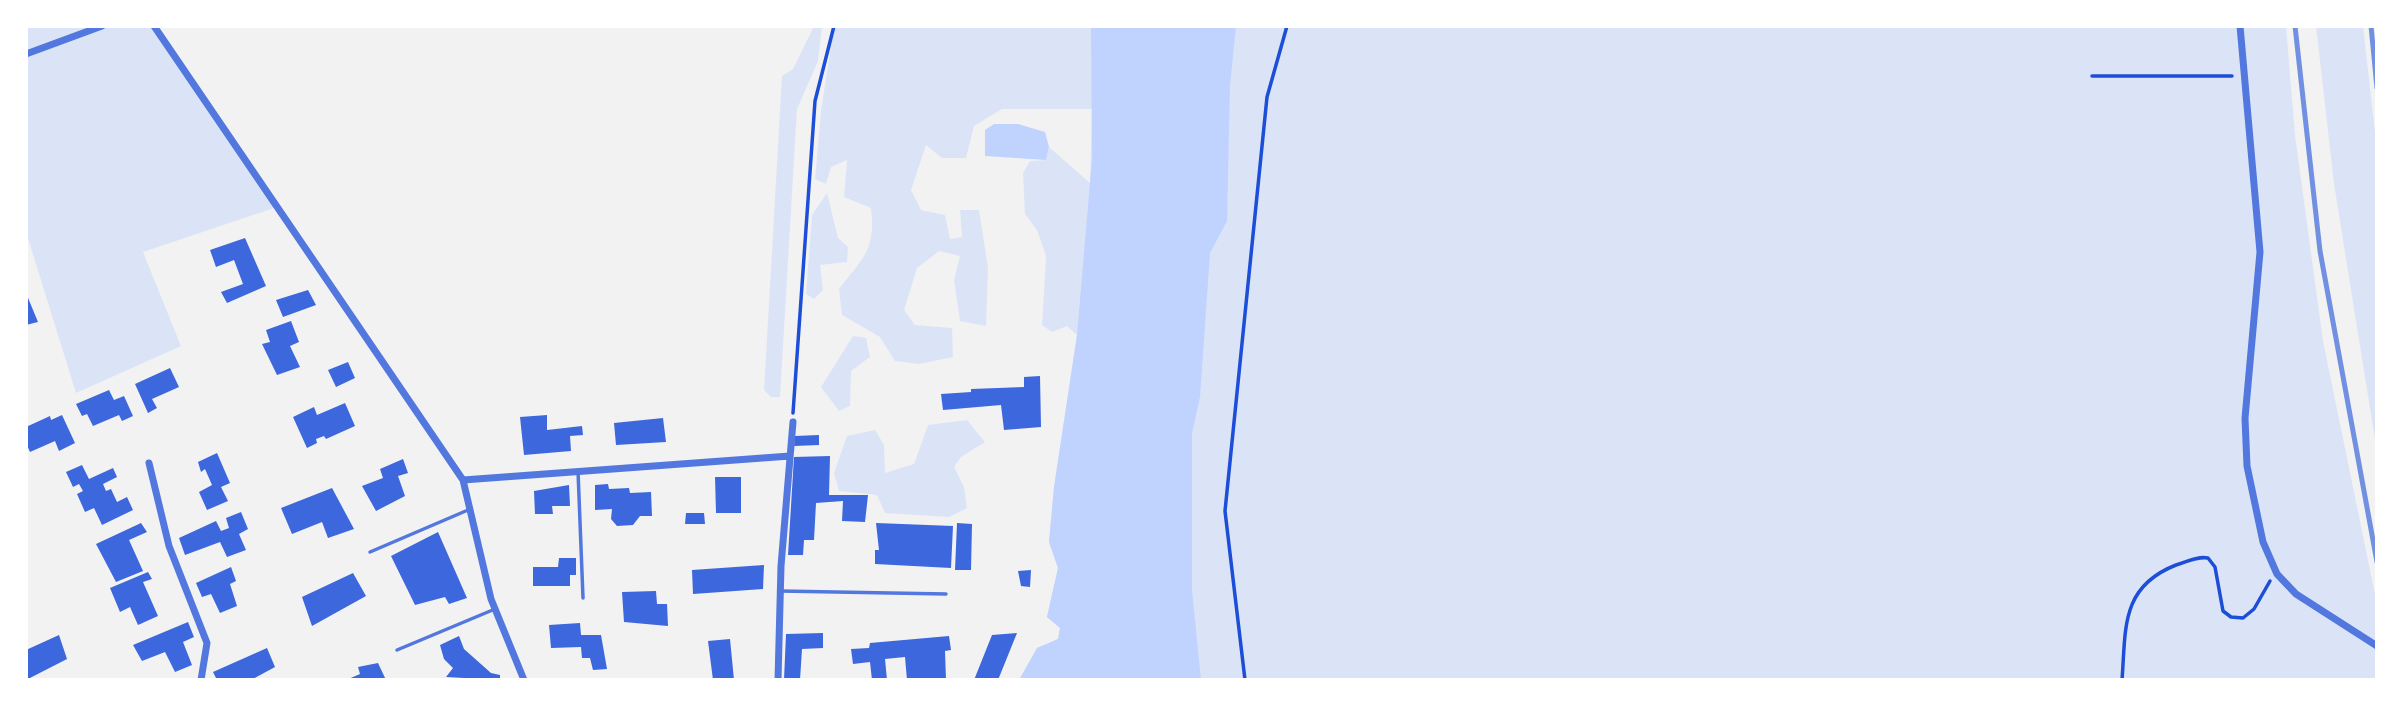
<!DOCTYPE html>
<style>
body{margin:0}
#map{position:relative;width:2403px;height:706px;overflow:hidden;background:#f2f2f2;font-family:Helvetica,sans-serif}
canvas{display:block}
.frame{position:absolute;inset:0;border:28px solid #fff;pointer-events:none}
</style>
<div id="map">
<canvas width="2403" height="706"></canvas>
<div class="frame"></div>
</div>
<script>
const context = document.querySelector('canvas').getContext('2d');
context.lineJoin = 'round';
function fillPath(path, color) { context.fillStyle = color; context.fill(path, 'evenodd'); }
function strokePath(path, color, width, dash) { context.strokeStyle = color; context.lineWidth = width; context.lineCap = dash ? 'butt' : 'round'; context.setLineDash(dash || []); context.stroke(path); }
const green = new Path2D(`
 M 26,26 L 154,26 L 277,207 L 143,252 L 181,346 L 76,393 L 26,232 Z
 M 814,26 L 822,26 L 818,61 L 797,109 L 780,397 L 771,397 L 764,390 L 782,76 L 793,69 Z
 M 834,26 L 2286,26 L 2295,135 L 2323,341 L 2377,604 L 2377,680 L 1019,680 L 1037,648 L 1058,639 L 1060,628 L 1047,617 L 1058,568 L 1049,542 L 1054,487 L 1077,335 L 1067,326 L 1052,332 L 1042,325 L 1046,256 L 1037,230 L 1025,214 L 1023,173 L 1030,161 L 1046,160 L 1049,147 L 1090,183 L 1092,109 L 1002,109 L 974,126 L 966,158 L 942,158 L 926,145 L 911,190 L 921,210 L 945,215 L 950,239 L 962,237 L 960,210 L 979,210 L 988,268 L 986,326 L 960,321 L 954,280 L 960,256 L 939,251 L 917,268 L 904,310 L 915,325 L 952,328 L 953,357 L 919,364 L 895,361 L 880,337 L 842,315 L 839,289 C 863,258 876,250 871,208 L 844,197 L 847,160 L 831,167 L 826,184 L 815,179 L 821,111 Z
 M 2316,26 L 2363,26 L 2377,150 L 2377,452 L 2334,184 Z
 M 827,193 L 838,238 L 848,247 L 847,262 L 820,265 L 823,290 L 814,299 L 806,294 L 812,215 Z
 M 853,336 L 866,338 L 870,357 L 851,371 L 850,406 L 839,411 L 821,387 Z
 M 967,420 L 985,442 L 961,457 L 954,467 L 964,487 L 967,508 L 949,517 L 885,513 L 877,495 L 839,491 L 834,473 L 847,436 L 875,430 L 884,445 L 885,473 L 914,464 L 928,425 Z`);
const water = new Path2D(`
 M 1091,26 L 1236,26 L 1230,86 L 1227,221 L 1210,253 L 1200,397 L 1192,433 L 1192,590 L 1201,680 L 1019,680 L 1037,648 L 1058,639 L 1060,628 L 1047,617 L 1058,568 L 1049,542 L 1054,487 L 1077,335 L 1092,159 Z
 M 994,124 L 1018,124 L 1045,132 L 1049,147 L 1046,160 L 985,156 L 985,130 Z`);
const building = new Path2D(`
 M 245,238 L 266,286 L 227,303 L 221,292 L 243,284 L 234,260 L 216,267 L 210,250 Z
 M 308,290 L 316,305 L 283,317 L 276,300 Z
 M 26,293 L 38,322 L 26,325 Z
 M 291,321 L 299,342 L 290,346 L 300,367 L 277,375 L 262,344 L 270,342 L 266,330 Z
 M 348,362 L 355,378 L 336,387 L 328,370 Z
 M 170,368 L 179,387 L 152,399 L 157,408 L 148,413 L 135,384 Z
 M 1040,376 L 1041,427 L 1004,430 L 1001,405 L 943,410 L 941,394 L 971,392 L 971,389 L 1024,387 L 1024,377 Z
 M 109,390 L 114,400 L 124,396 L 133,416 L 122,421 L 119,415 L 93,426 L 87,414 L 82,416 L 76,404 Z
 M 345,403 L 355,426 L 326,439 L 324,436 L 316,439 L 317,443 L 307,448 L 293,417 L 314,407 L 317,415 Z
 M 62,415 L 75,443 L 59,451 L 55,441 L 30,452 L 26,443 L 26,427 L 50,416 L 51,420 Z
 M 547,415 L 547,430 L 582,426 L 583,435 L 570,436 L 571,451 L 524,455 L 520,417 Z
 M 663,418 L 666,442 L 616,445 L 614,423 Z
 M 819,435 L 819,445 L 794,446 L 795,436 Z
 M 217,453 L 230,483 L 221,487 L 228,501 L 207,510 L 199,492 L 212,485 L 205,469 L 201,472 L 198,462 Z
 M 830,456 L 829,495 L 868,495 L 865,522 L 842,521 L 843,501 L 816,503 L 814,540 L 804,540 L 803,555 L 788,555 L 794,457 Z
 M 403,459 L 408,473 L 398,476 L 405,496 L 376,511 L 362,486 L 383,478 L 380,469 Z
 M 82,465 L 89,479 L 113,468 L 117,477 L 103,484 L 106,491 L 111,489 L 117,502 L 127,497 L 133,510 L 102,525 L 94,508 L 85,512 L 77,494 L 83,491 L 79,484 L 73,487 L 66,472 Z
 M 715,477 L 741,477 L 741,513 L 716,513 Z
 M 608,484 L 609,489 L 629,488 L 630,493 L 651,492 L 652,516 L 640,516 L 633,525 L 617,526 L 611,519 L 612,509 L 595,510 L 595,485 Z
 M 569,485 L 570,506 L 552,506 L 553,514 L 535,514 L 534,491 Z
 M 332,488 L 354,529 L 328,538 L 322,522 L 292,534 L 281,508 Z
 M 241,512 L 248,529 L 239,534 L 246,550 L 227,557 L 220,542 L 185,555 L 179,538 L 216,521 L 221,531 L 229,528 L 226,518 Z
 M 686,513 L 704,513 L 705,524 L 685,524 Z
 M 141,523 L 147,532 L 129,540 L 143,571 L 116,582 L 96,544 Z
 M 876,523 L 953,526 L 951,568 L 875,564 L 875,550 L 879,550 Z
 M 957,523 L 972,524 L 971,570 L 955,570 Z
 M 438,532 L 467,598 L 449,604 L 445,597 L 415,605 L 391,556 Z
 M 559,558 L 576,558 L 576,575 L 570,575 L 570,586 L 533,586 L 533,567 L 558,567 Z
 M 764,565 L 763,589 L 693,594 L 692,570 Z
 M 231,567 L 236,581 L 230,584 L 237,606 L 220,613 L 211,594 L 202,597 L 196,583 Z
 M 1031,570 L 1030,587 L 1021,586 L 1018,571 Z
 M 148,572 L 152,579 L 143,582 L 158,616 L 138,625 L 130,607 L 120,612 L 110,588 Z
 M 353,573 L 366,596 L 312,626 L 302,597 Z
 M 656,591 L 657,604 L 667,604 L 668,626 L 624,622 L 622,592 Z
 M 188,622 L 194,637 L 183,642 L 192,665 L 175,672 L 165,652 L 142,661 L 133,645 Z
 M 580,623 L 581,635 L 601,635 L 607,669 L 593,670 L 590,658 L 582,658 L 581,647 L 551,648 L 549,625 Z
 M 823,633 L 823,648 L 802,649 L 800,680 L 784,680 L 786,634 Z
 M 1017,633 L 998,680 L 974,680 L 992,635 Z
 M 59,635 L 67,659 L 26,680 L 26,650 Z
 M 459,636 L 464,649 L 491,673 L 500,675 L 500,680 L 446,677 L 453,668 L 444,659 L 440,645 Z
 M 949,636 L 951,650 L 945,651 L 946,680 L 907,680 L 905,657 L 885,659 L 887,680 L 872,680 L 870,662 L 853,664 L 851,649 L 869,648 L 870,643 Z
 M 730,639 L 734,680 L 713,680 L 708,641 Z
 M 267,648 L 275,667 L 251,680 L 217,680 L 213,672 Z
 M 378,663 L 386,680 L 346,680 L 360,674 L 358,667 Z`);
const path = new Path2D(`
 M 2092,76 L 2232,76
 M 793,413 L 815,101 L 834,26
 M 1245,680 L 1225,511 L 1267,97 L 1287,26
 M 2122,680 C 2126,629 2120,587 2176,565 C 2187,562 2197,556 2208,558 L 2215,567 L 2223,611 L 2231,617 L 2243,618 L 2254,609 L 2270,581`);
const service = new Path2D(`
 M 578,471 L 583,598
 M 370,552 L 468,510
 M 780,591 L 946,594
 M 397,650 L 495,609`);
const minor = new Path2D(`
 M 154,26 L 463,480 L 491,599 L 524,680
 M 2240,26 L 2260,252 L 2245,418 L 2247,466 L 2263,542 L 2277,574 L 2296,594 L 2377,646
 M 26,54 L 102,26
 M 149,463 L 169,546 L 207,643 L 201,680
 M 463,480 L 790,456
 M 778,680 L 781,566 L 793,422`);
const rail = new Path2D(`
 M 2295,26 L 2320,251 L 2377,562
 M 2371,26 L 2377,88`);
fillPath(green, '#dbe4f7');
fillPath(water, '#bfd3fe');
fillPath(building, '#3d67dc');
strokePath(path, '#1d4ed8', 3.5);
strokePath(service, '#5277de', 3.5);
strokePath(minor, '#5277de', 7);
strokePath(rail, '#7290e2', 5);
</script>
